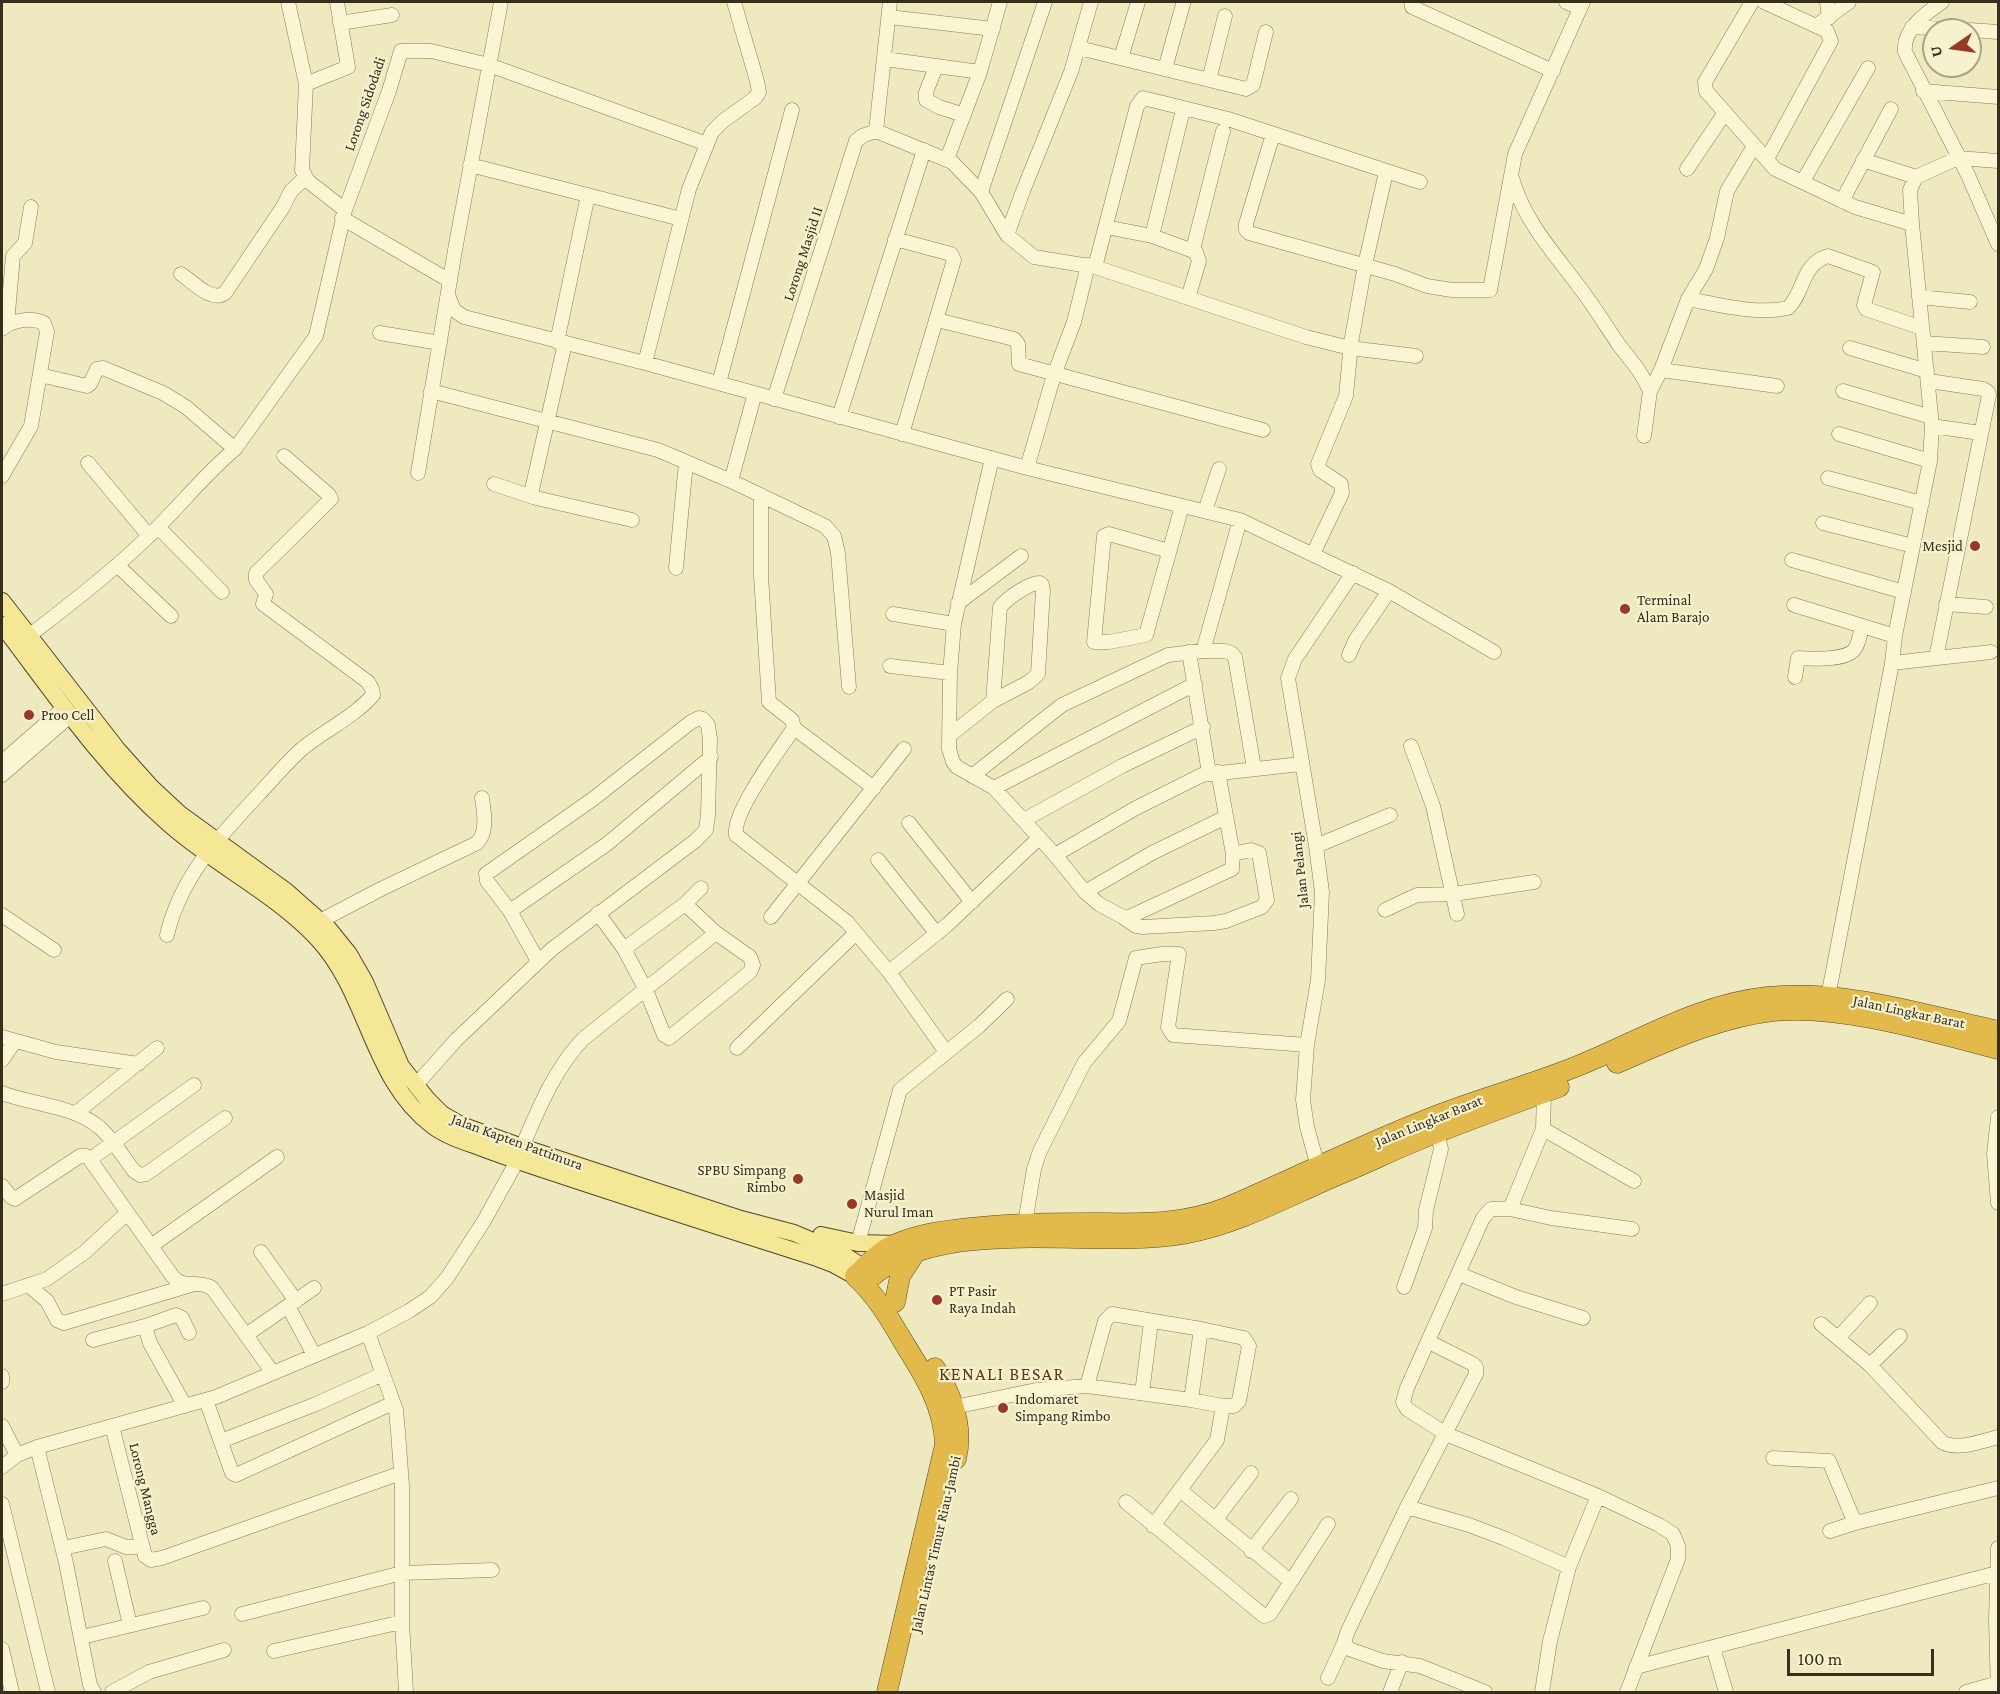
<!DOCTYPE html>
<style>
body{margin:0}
#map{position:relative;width:2000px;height:1694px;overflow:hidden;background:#efe9bf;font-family:"Crimson Pro",serif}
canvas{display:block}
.frame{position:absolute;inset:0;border:3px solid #372e1c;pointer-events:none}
.north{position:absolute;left:1922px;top:18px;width:60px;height:60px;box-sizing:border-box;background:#f6f2cf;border:2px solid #aaa487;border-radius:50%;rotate:257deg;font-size:16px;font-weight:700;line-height:24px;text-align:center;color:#372e1c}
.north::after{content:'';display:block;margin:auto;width:21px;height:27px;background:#993825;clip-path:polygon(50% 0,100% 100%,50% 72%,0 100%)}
.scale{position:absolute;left:1787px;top:1649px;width:147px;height:27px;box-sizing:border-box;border:3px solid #372e1c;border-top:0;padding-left:8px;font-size:18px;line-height:21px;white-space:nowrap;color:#372e1c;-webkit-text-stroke:4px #f6f2cf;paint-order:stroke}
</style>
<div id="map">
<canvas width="2000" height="1694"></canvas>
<div class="frame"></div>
<div class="north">U</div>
<div class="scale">100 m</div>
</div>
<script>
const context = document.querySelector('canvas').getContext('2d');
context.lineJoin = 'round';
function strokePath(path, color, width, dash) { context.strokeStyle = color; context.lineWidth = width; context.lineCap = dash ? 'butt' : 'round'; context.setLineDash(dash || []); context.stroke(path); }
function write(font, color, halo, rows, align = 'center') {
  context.font = font + ' "Crimson Pro",serif'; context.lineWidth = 4.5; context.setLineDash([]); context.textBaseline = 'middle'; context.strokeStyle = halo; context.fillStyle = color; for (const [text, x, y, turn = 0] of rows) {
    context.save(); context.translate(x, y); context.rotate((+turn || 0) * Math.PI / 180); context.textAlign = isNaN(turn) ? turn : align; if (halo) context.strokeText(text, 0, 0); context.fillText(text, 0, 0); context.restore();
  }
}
const minor = new Path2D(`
 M 288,2 L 306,84 L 302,170 L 308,181 L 345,210
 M 1411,2 L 1412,7 L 1553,71
 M 1566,2 L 1580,8
 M 1752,2 L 1705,82 L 1706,91 L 1775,169 L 1855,207 L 1912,224
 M 1764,2 L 1827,31 L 1831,41 L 1767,159
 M 1827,2 L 1829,18
 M 1942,2 C 1926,13 1902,30 1905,52 L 1968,175 L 1998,244
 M 889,17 L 993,29
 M 340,23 L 392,15
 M 1816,26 L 1849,2
 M 1912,27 L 1962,30
 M 1970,30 L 1998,32
 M 1079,48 L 1246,89 L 1253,85 L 1266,32
 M 1121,58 L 1138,2
 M 885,59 L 980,72
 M 936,67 L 926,92 L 926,100 L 939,107 L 964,115
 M 1165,69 L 1183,4
 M 1209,80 L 1225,16
 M 306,84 L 348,67 L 337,2
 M 1923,91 L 1998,97
 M 876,131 L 952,162 L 981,192 L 1007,235 L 1034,257 L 1095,267 L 1306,337 L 1350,348 L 1416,356
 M 876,131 L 890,2
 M 1273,134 L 1246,224 L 1246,230 L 1249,233 L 1395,274 L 1427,286 L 1452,290 L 1490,290 L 1515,154 L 1583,2
 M 947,159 L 980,72 L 1000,2
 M 1863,160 L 1916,177
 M 470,165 L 681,219
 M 1687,169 L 1724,114
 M 1512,178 C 1524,221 1554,253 1580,288 C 1594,306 1606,326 1619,345 C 1632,362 1641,371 1650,391
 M 1803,181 L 1868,68
 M 981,192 L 1045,2
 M 1842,201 L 1891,109
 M 342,218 L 450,281
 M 1106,227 L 1152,236 L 1196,252 L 1199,261 L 1188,298
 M 1007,235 L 1023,191 L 1071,72 L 1091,2
 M 1152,236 L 1182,114
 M 895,239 L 951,254 L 954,260 L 902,434
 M 1193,249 L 1223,131
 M 1095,267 L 1137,106 L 1143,98 L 1228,119 L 1420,182
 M 181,274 C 193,282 212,303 225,293 L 283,207 L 291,191 L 305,178
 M 448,295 L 454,310 L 464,317 L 645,363 L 1027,468 L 1240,520 L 1389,591 L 1494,652
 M 1919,297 L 1970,302
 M 1688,299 C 1720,305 1756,315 1788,308 C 1805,292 1801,264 1828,256 L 1873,272 L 1864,305 L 1866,309 L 1922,328
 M 937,320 L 1014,339 L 1018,344 L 1019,364 L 1263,430
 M 7,324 L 13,256 L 25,243 L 31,207
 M 2,329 C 12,320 31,317 44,323 L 47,332 L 31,426 L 2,476
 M 380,333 L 440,343
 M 557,342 L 588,195
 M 565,343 L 531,494 L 536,498 L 632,520
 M 1924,343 L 1983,347
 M 1850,348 L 1927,371
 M 645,363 L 689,189 L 712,132 L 723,121 L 755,98 L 759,92 L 757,81 L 734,2
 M 1661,370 L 1777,386
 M 40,375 L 87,386 L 90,384 L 97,369 L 103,368 L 163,393 L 186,407 L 235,449
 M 1929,381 L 1983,389 L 1988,392 L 1989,395 L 1936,658
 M 719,383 L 792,110
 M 431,391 L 658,450 L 731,481 L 825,526 L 834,536 L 838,553 L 849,687
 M 1843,391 L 1931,417
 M 774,399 L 856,141 L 862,136 L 876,131
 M 839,417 L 924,150
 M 1932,426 L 1980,433
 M 1839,434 L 1930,461
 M 1644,436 L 1650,391 L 1661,370 L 1688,299 L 1706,269 L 1717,238 L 1727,191 L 1754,146
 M 992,458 L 954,624 L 950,673 L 949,749 L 953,762 L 957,767 L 994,788 L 1055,855 L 1085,892 L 1099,904 L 1121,916 L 1127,918 L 1232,869 L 1233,854 L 1218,772
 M 88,463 L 149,536
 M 1027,468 L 1054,375 L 1074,322 L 1088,265
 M 418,473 L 455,250 L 501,2
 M 1828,478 L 1922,503
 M 731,481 L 755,393
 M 494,484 L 533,497
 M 761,495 L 761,576 L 769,702 L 792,720 L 794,728 L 874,788
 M 1205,511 L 1219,469
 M 1823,523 L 1913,546
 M 158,527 L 222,592
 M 1169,551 L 1109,534 L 1104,536 L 1094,642 L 1109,642 L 1146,635 L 1182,506
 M 1313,554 L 1342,493 L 1341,484 L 1320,470 L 1318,464 L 1346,396 L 1351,343 L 1365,265 L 1386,172
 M 1792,560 L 1904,592
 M 117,565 L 171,616
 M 676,568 L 686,462
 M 958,603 L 1021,556
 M 1946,604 L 1986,607
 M 1794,605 L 1895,636
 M 893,614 L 954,624
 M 29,636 C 70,604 112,572 150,535 C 179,507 204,475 235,449 L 316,336 L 345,210 L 389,91 L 401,51 L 431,51 L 489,65 L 707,144
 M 1203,651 L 1240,520
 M 1189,652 L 1209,773
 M 1349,655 L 1355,641 L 1389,591
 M 1892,663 L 1991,652
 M 890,666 L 950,673
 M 1795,677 L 1798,658 C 1812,659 1846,660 1854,650 C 1859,644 1860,634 1862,627
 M 794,728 C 780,749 732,812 736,835 L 847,922 L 889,972 L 946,1052
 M 949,736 L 993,701 L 1029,682 L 1038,674 L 1043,591 L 1042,585 L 1040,583 C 1028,583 1008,598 1000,607 L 993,701
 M 1411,746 L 1433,806 L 1457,914
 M 2,762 L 65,707
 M 2,775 L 71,715
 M 972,776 L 1062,705 L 1168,655 L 1203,651 L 1225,651 L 1231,653 L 1235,657 L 1254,768
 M 994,788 L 1195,684
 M 1024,820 L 1122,766 L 1203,727
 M 909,823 L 972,902
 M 1316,846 L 1390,815
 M 1055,855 L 1136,808 L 1202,775 L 1301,764
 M 878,860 L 937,934
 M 1085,892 L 1152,853 L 1226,817
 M 1385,910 L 1417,895 L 1454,894 L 1534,882
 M 510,911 L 607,844 L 711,757
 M 598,913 L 624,949 L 646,990 L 664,1035 L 669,1038 L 750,972 L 753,965 L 750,957 L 716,933 L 685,904
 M 2,915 L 54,950
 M 771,917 L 904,749
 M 1124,918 L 1136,926 L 1143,927 L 1214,923 L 1226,921 L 1262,907 L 1267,900 L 1259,853 L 1251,850 L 1233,854
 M 320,921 L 381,889 L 477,843 C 488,832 484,812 482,798
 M 167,935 C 181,876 219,837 259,794 C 273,779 287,762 303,748 C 324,731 355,716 373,695 L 372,689 L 368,682 L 263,604 L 266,594 L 256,580 L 256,573 L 331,499 L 329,495 L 284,456
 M 624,949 L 685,904 L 701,888
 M 889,972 L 947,925 L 1039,838
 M 1828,997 L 1892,663 L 1895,636 L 1930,461 L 1932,426 L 1912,224 L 1910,190 L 1916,177 L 1958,158 L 1998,161
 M 2,1037 L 56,1052 L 138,1064
 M 737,1048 L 856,933
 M 2,1060 L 15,1041
 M 194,1085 L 96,1155 L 91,1161 L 173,1277 C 184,1289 200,1280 212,1288 L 273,1373
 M 416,1085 L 456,1040 L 552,949 L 695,841 L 706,830 L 708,815 L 710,739 L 708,725 L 703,719 L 699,718 L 691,722 L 593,799 L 486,874 L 487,881 L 510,911 L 538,961
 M 1544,1092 L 1543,1129 L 1510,1209 L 1491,1209 L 1483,1218 L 1407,1388 L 1403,1402 L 1407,1409 L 1446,1434 L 1598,1496 L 1659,1525 L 1673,1534 L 1678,1546 L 1678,1559 L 1627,1692
 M 2,1093 C 33,1105 72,1105 99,1127 C 113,1139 123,1157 134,1171 L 140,1175 L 146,1174 L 225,1118
 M 76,1113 L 157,1048
 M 1998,1117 L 1994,1154 L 1998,1203
 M 1543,1129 L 1634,1181
 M 522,1147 C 539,1108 554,1070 583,1039 L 716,933
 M 1320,1174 L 1307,1127 L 1303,1100 L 1307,1045 L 1318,980 L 1322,892 L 1316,846 L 1288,678 L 1295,659 L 1353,573
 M 2,1186 L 11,1197 L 15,1199 L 80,1156 L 86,1156 L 92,1159
 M 1510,1209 L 1551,1218 L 1632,1229
 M 1025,1223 L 1034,1169 L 1040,1151 L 1084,1063 L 1119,1021 L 1136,958 L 1162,954 L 1179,954 L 1168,1027 L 1173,1035 L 1307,1045
 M 858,1243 L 900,1090 L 979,1026 L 1007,999
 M 151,1246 L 277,1157
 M 261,1252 L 296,1301
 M 1459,1274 L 1516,1297 L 1583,1318
 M 28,1285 L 47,1301 L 57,1320 L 64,1323 L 191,1285
 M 1404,1287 L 1425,1228 L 1426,1210 L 1441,1149 L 1437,1132
 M 2,1294 L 47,1279 L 85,1252 L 127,1213
 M 288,1306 L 314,1355
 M 1821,1324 L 1870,1365 L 1942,1442 C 1957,1451 1982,1441 1998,1437
 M 145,1326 L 150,1343 L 185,1406
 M 368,1333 L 396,1410 L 398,1432 L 402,1485 L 402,1622 L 406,1692
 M 246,1335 L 314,1288
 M 1838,1338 L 1870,1303
 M 93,1340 L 145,1326 L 176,1315 L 182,1318 L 189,1333
 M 1429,1342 L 1473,1364 L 1476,1367 L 1476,1374 L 1407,1507 L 1347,1633 L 1344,1643 L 1349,1649 L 1383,1661 L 1420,1666 L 1485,1692
 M 1870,1365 L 1900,1336
 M 2,1376 L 2,1382
 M 1142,1393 L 1151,1322
 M 206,1400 L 232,1473 L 236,1475 L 393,1403
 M 1191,1400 L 1201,1329
 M 945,1409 L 1036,1390 L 1087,1386 L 1191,1400 L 1223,1406 L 1234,1406 L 1239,1401 L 1249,1346 L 1244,1338 L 1201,1329 L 1112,1314 L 1105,1321 L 1087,1386
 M 2,1426 L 17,1455
 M 112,1426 L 145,1556 L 151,1560 L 162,1558 L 401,1473
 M 221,1441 L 316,1404 L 383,1374
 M 37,1447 L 66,1563 L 90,1685 L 94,1692
 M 1773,1458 L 1829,1461 L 1855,1523
 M 2,1467 L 17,1455 L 37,1447 L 216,1397 L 368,1333 L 409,1311 L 430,1297 L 447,1278 L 484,1221 L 517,1161
 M 1180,1490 L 1290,1581
 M 1126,1502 L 1264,1616 L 1270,1614 L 1328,1524
 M 2,1504 L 48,1692
 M 1407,1507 L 1469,1525 L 1506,1539 L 1569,1567
 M 1216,1519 L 1251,1473
 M 1153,1526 L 1217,1440 L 1223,1406
 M 1830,1531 L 1855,1523 L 1998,1488
 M 63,1548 L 106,1539 L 126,1547 L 143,1547
 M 1998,1548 L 1996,1620 L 1998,1691
 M 1251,1551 L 1291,1499
 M 115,1561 L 130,1625
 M 242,1614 L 402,1573 L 492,1570
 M 82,1637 L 203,1608
 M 1713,1647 L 1726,1692
 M 2,1649 L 12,1692
 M 274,1651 L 402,1622
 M 1636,1667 L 1997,1573
 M 1328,1678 L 1344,1643
 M 112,1692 L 149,1672 L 224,1650
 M 1390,1692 L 1402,1662
 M 1542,1692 L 1550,1641 L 1569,1567 L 1598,1496
 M 1966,1692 L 1998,1683`);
const major = new Path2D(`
 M 2,601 L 117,749 L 151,787 L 180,814 L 286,891 L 328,928 L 349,954 L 365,982 L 401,1066 L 427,1099 L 442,1114 L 461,1125 L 522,1147 L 741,1219 L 794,1233 L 841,1253 L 864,1268
 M 2,625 C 54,693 103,766 168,823 C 215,865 275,893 318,939 C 369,994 371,1080 433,1126 C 448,1137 466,1142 482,1148 C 506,1157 530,1165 554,1173 C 641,1202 729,1230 817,1258 L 833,1264 L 855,1276
 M 821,1235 L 858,1243 L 897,1244`);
const highway = new Path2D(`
 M 1617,1063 C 1666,1042 1719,1017 1773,1011 C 1841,1004 1932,1032 1998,1049
 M 870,1278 C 943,1213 1092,1250 1183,1234 C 1239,1224 1288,1196 1340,1174 C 1372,1161 1403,1145 1436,1133 C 1477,1117 1518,1102 1559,1087
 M 895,1302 L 900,1276 L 915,1253
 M 935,1368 C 952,1395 964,1427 956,1459
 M 887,1692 L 945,1445 C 944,1406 924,1375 904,1343 C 890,1319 876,1295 855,1276 C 865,1267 875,1256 886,1249 C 911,1235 942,1231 970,1228 C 1010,1223 1049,1223 1089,1223 C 1139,1223 1180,1226 1228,1207 C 1293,1179 1357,1147 1423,1121 C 1474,1100 1529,1086 1580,1065 C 1641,1040 1700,1004 1767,997 C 1844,989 1924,1015 1998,1031`);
const markers = [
 [1975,546,6,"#993825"],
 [1625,609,6,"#993825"],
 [29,715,6,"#993825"],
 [798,1179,6,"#993825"],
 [852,1204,6,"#993825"],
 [937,1300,6,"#993825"],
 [1003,1408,6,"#993825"]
];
const streetNames = [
 ["Lorong Sidodadi",365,104,-71],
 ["Lorong Masjid II",803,254,-72],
 ["Jalan Pelangi",1300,870,-96],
 ["Jalan Lingkar Barat",1909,1012,12],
 ["Jalan Lingkar Barat",1429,1121,-22],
 ["Jalan Kapten Pattimura",517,1142,20],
 ["Lorong Mangga",145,1489,76],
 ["Jalan Lintas Timur Riau-Jambi",936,1544,-77]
];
const poiNames = [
 ["Mesjid",1963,546,"right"],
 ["Terminal",1637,600],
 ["Alam Barajo",1637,617],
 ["Proo Cell",41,715],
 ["SPBU Simpang",786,1170,"right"],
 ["Rimbo",786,1187,"right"],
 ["Masjid",864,1195],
 ["Nurul Iman",864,1212],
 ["PT Pasir",949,1291],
 ["Raya Indah",949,1308],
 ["Indomaret",1015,1399],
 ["Simpang Rimbo",1015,1416]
];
const quarterNames = [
 ["KENALI BESAR",1002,1374]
];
strokePath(minor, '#887a57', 15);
strokePath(major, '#56462c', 18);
strokePath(highway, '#56462c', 21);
strokePath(minor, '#faf5d2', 14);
strokePath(major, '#f4e795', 16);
strokePath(highway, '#e2ba4c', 20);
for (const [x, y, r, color] of markers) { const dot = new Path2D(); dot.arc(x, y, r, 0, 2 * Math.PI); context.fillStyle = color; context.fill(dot); strokePath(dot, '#f6f2cf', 2); }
write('15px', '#372e1c', '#f6f2cf', streetNames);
write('15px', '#372e1c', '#f6f2cf', poiNames, 'left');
context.letterSpacing = '1.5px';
write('18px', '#65361a', '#f6f2cf', quarterNames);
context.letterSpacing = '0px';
</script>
